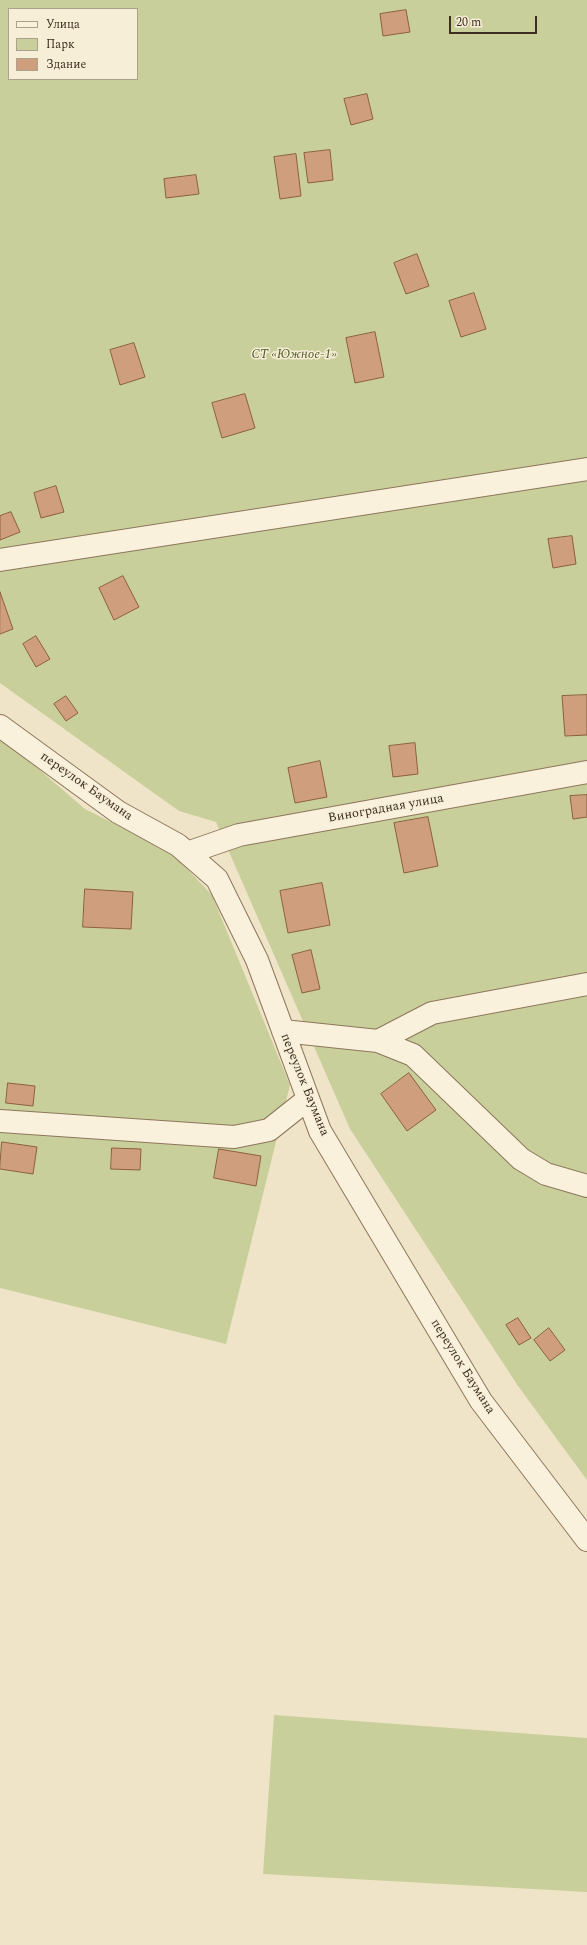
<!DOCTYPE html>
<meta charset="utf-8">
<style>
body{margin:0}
#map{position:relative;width:587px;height:1945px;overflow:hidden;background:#f0e4c8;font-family:Spectral,serif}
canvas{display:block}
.legend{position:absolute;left:8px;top:8px;width:130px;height:72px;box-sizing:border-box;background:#f7eed8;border:1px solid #ada18e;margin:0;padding:5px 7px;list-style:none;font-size:12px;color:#3d2e20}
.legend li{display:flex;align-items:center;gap:8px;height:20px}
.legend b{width:20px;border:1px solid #ada18e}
.scale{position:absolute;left:449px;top:16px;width:88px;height:18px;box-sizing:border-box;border:2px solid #3d2e20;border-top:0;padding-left:5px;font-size:12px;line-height:14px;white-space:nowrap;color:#3d2e20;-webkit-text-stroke:3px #f7eed8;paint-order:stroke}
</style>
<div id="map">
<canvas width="587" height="1945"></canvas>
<ul class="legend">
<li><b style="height:5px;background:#faf1dc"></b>Улица</li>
<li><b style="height:11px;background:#c9cf9b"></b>Парк</li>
<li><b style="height:11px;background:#cf9f7d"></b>Здание</li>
</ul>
<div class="scale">20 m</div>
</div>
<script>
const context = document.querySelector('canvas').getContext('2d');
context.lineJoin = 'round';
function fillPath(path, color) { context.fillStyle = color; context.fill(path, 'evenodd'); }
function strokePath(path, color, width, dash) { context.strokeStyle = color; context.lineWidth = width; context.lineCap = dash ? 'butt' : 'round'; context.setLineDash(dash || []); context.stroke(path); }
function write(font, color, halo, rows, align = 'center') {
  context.font = font + ' Spectral,serif'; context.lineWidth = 3; context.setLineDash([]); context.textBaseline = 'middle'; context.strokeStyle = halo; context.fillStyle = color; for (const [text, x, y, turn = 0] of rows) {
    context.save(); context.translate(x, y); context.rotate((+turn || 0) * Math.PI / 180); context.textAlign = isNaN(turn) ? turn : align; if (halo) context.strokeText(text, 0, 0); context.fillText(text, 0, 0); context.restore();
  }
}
const green = new Path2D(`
 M 0,0 L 587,0 L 587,1480 L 518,1386 L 350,1129 L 216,822 L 179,811 L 0,683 ZM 9,9 L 137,9 L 137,79 L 9,79 Z
 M 0,736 L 85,809 L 172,853 L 212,895 L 290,1085 L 226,1344 L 0,1288 Z
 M 274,1715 L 587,1738 L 587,1892 L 263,1874 Z`);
const building = new Path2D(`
 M 406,10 L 410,32 L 383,36 L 380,14 Z
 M 367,94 L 373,119 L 351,125 L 344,99 Z
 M 330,150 L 333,180 L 308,183 L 304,153 Z
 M 296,154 L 301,196 L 280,199 L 274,157 Z
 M 196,175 L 199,194 L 166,198 L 164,179 Z
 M 417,254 L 429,286 L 406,294 L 394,263 Z
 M 474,293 L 486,329 L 461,337 L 449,301 Z
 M 375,332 L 384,377 L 355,383 L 346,338 Z
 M 134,343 L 145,377 L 120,385 L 110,350 Z
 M 245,394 L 255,428 L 222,438 L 212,403 Z
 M 56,486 L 64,512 L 41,518 L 34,493 Z
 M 11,512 L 20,532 L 0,540 L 0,516 Z
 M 572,536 L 576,564 L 553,568 L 548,539 Z
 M 123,576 L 139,607 L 114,620 L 99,588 Z
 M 0,592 L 13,629 L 0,634 Z
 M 36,636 L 50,659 L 36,667 L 23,644 Z
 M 587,695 L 587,735 L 565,736 L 562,696 Z
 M 66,696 L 78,713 L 66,721 L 54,704 Z
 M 415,743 L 418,774 L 393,777 L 389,746 Z
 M 320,761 L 327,797 L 295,803 L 288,768 Z
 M 587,795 L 587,817 L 573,819 L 570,796 Z
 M 428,817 L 438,866 L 404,873 L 394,823 Z
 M 322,883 L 330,925 L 288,933 L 280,891 Z
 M 85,889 L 133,892 L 131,929 L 83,927 Z
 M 311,950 L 320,989 L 302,993 L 292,955 Z
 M 409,1073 L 436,1110 L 407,1131 L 381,1094 Z
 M 8,1083 L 35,1086 L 33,1106 L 6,1103 Z
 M 2,1142 L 37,1147 L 33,1174 L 0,1169 Z
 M 112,1148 L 141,1149 L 140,1170 L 111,1169 Z
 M 219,1149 L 261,1156 L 256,1186 L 214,1178 Z
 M 518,1318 L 531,1338 L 519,1345 L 506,1325 Z
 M 549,1328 L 565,1350 L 550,1361 L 534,1340 Z`);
const minor = new Path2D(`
 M 0,560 L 587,469
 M 0,726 L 118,812 L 178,845 L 217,879 L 257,960 L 320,1131 L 481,1401 L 587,1540
 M 187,853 L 239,835 L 587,772
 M 283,1031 L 378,1041 L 413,1055 L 521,1159 L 546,1174 L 587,1186
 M 378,1041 L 432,1013 L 587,984
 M 0,1121 L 234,1137 L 269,1130 L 308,1099`);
const parkNames = [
 ["СТ «Южное-1»",294,355]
];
const streetNames = [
 ["переулок Баумана",86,787,35],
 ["Виноградная улица",386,809,-10],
 ["переулок Баумана",304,1085,68],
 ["переулок Баумана",462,1367,58]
];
fillPath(green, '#c9cf9b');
fillPath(building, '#cf9f7d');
strokePath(building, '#8d5f41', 1);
strokePath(minor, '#8d765c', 24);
strokePath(minor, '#faf1dc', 22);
write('italic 13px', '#4d5a26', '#f7eed8', parkNames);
write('13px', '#3d2e20', '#f7eed8', streetNames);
</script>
